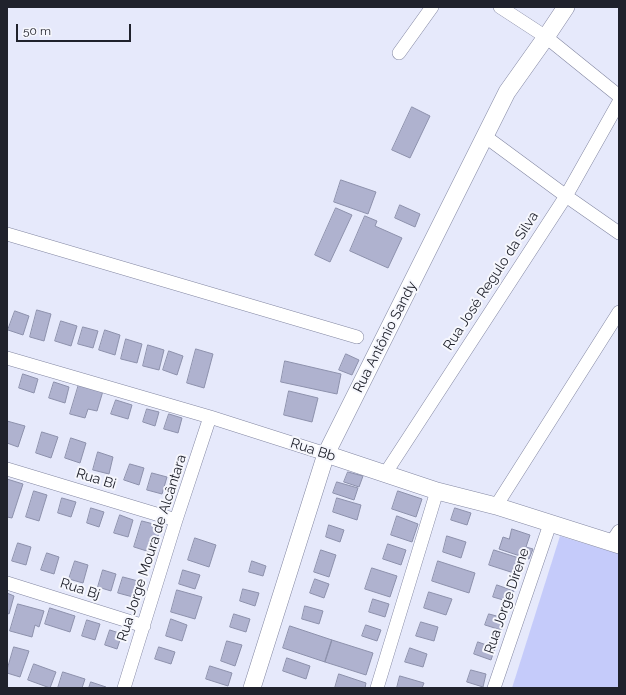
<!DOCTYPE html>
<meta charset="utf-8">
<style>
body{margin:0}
#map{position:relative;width:626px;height:695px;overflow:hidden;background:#e6e9fb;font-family:Raleway,sans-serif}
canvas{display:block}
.frame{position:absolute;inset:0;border:8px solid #20222c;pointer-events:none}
.scale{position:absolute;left:16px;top:24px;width:115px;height:18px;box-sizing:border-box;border:2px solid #20222c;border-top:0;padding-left:5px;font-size:12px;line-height:14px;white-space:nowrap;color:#20222c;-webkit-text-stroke:3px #f6f7fd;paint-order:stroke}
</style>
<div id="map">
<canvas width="626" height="695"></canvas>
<div class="frame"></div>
<div class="scale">50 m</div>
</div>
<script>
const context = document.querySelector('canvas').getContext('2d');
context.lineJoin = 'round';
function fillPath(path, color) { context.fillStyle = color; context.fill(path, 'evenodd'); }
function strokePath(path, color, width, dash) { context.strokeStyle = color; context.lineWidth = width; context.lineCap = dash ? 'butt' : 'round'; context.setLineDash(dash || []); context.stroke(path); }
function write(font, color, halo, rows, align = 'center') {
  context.font = font + ' Raleway,sans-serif'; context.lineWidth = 4; context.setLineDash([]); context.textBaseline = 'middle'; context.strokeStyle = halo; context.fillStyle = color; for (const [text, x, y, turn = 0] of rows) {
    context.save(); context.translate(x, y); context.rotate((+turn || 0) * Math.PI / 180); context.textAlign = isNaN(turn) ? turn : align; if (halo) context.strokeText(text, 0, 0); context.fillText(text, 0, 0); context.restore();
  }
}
const green = new Path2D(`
 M 560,536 L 619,554 L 619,688 L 512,688 Z`);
const building = new Path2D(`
 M 412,107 L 430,116 L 410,158 L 392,150 Z
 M 341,180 L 376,192 L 368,214 L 334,202 Z
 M 400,205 L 420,214 L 415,227 L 395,218 Z
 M 336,208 L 352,215 L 330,262 L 315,255 Z
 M 365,216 L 377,221 L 375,226 L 402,238 L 388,268 L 350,251 Z
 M 37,310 L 51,314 L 44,341 L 30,337 Z
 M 15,311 L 29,316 L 23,335 L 8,330 Z
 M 61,321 L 77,326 L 71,346 L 55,341 Z
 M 83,327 L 98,331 L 93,348 L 78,344 Z
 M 105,330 L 120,335 L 115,355 L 99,350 Z
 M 126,339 L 142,344 L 137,363 L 121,359 Z
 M 148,345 L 164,350 L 159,370 L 143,366 Z
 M 196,349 L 213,354 L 204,388 L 187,383 Z
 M 169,351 L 183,356 L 177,375 L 163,370 Z
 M 346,354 L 359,360 L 352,375 L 339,370 Z
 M 285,361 L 341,374 L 337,394 L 281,382 Z
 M 23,374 L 38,379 L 34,393 L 19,388 Z
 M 54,382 L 69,387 L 65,403 L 49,398 Z
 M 79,384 L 103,391 L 97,411 L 88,409 L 85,418 L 70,414 Z
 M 289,391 L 318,398 L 312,422 L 284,415 Z
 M 116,400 L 132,405 L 128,419 L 111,414 Z
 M 147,409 L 159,412 L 155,426 L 143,422 Z
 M 169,414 L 182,418 L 178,433 L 164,429 Z
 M 7,421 L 25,426 L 18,447 L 7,443 Z
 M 42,432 L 58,437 L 51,458 L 36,453 Z
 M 71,438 L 86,443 L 80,463 L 65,458 Z
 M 98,452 L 113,457 L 109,474 L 93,470 Z
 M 130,464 L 144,468 L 139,485 L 124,480 Z
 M 348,472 L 363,476 L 359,487 L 344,482 Z
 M 152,473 L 167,477 L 162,494 L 147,490 Z
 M 7,479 L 23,484 L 12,518 L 7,517 Z
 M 337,482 L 358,488 L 354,500 L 333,493 Z
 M 34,491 L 47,495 L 39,521 L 26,517 Z
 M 398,491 L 422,499 L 416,517 L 392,509 Z
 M 62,498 L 76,502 L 71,517 L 58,513 Z
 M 337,498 L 361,505 L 357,520 L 333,512 Z
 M 91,508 L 104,512 L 99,527 L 87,523 Z
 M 455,508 L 471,513 L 467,525 L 451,520 Z
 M 120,515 L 133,520 L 128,537 L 114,533 Z
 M 397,516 L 418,524 L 412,542 L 391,535 Z
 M 142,521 L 161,526 L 153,553 L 134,547 Z
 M 329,525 L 344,530 L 340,542 L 326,537 Z
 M 512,529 L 530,535 L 526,547 L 533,549 L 529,559 L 499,549 L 503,537 L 509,539 Z
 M 447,536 L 466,542 L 461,558 L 443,552 Z
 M 195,538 L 216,545 L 209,567 L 188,560 Z
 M 18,543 L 31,547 L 26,565 L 12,561 Z
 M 388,544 L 406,550 L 401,565 L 383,559 Z
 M 321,550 L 336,555 L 329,577 L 314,572 Z
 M 494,550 L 522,559 L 517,574 L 489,565 Z
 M 47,553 L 59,557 L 54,574 L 41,570 Z
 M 75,561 L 88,565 L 83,583 L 69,579 Z
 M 252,561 L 266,566 L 263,576 L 249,572 Z
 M 438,561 L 475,573 L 469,593 L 432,581 Z
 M 372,568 L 397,576 L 390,597 L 365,589 Z
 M 103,570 L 116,574 L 111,591 L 98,587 Z
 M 183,570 L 200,575 L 195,589 L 179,584 Z
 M 123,577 L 138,581 L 133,597 L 118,593 Z
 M 315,579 L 329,584 L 324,598 L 310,593 Z
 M 497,585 L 514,591 L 510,602 L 493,597 Z
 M 243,589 L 259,593 L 255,606 L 240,601 Z
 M 177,590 L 202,597 L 195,619 L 171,612 Z
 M 429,592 L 452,599 L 446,615 L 424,608 Z
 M 7,593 L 14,596 L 9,614 L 7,613 Z
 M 373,599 L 389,604 L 385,617 L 369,612 Z
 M 18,604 L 44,611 L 39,627 L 35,625 L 32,637 L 10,631 Z
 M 305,606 L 323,611 L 319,624 L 302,619 Z
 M 50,608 L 75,616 L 70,632 L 45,624 Z
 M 234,614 L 250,619 L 246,632 L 230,627 Z
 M 489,614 L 504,618 L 501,630 L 485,625 Z
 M 171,619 L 187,625 L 182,641 L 166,636 Z
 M 87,620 L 100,624 L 95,640 L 82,636 Z
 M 421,622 L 438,627 L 434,641 L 416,636 Z
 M 366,625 L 381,630 L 377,641 L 362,636 Z
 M 290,626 L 332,640 L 325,662 L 283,648 Z
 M 110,630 L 122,634 L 117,649 L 105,645 Z
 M 332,640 L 373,653 L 366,675 L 325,662 Z
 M 227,641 L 242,645 L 235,666 L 221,661 Z
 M 478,642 L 495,648 L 491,660 L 474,654 Z
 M 14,647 L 29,651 L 20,677 L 7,673 L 7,670 Z
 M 159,647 L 175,652 L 171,664 L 155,659 Z
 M 410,648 L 427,654 L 423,667 L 405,662 Z
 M 287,658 L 310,666 L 306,679 L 283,671 Z
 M 34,664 L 56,672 L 50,688 L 28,680 Z
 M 210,666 L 232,673 L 228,686 L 206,679 Z
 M 471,670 L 486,674 L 483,687 L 467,682 Z
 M 63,672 L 85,679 L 82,688 L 58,688 Z
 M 339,674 L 366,683 L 365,688 L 335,688 Z
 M 400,676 L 424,683 L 422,688 L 397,688 Z
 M 91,682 L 106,687 L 105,688 L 89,688 Z`);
const minor = new Path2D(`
 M 500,7 L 546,37 L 619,96
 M 399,53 L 432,7
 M 486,137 L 566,196 L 619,233
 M 7,234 L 357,337
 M 7,358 L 210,417 L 326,454
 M 7,469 L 176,520
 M 385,474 L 566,196 L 619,102
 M 496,506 L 619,312
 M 611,543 L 619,531
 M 7,583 L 144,626
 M 124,688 L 176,520 L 210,417
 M 377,688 L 437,491
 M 494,688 L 550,524`);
const tertiary = new Path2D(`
 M 326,454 L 437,491 L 496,506 L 619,545
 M 252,688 L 326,454 L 507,92 L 546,37 L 566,7`);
const streetNames = [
 ["Rua José Regulo da Silva",491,281,-57],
 ["Rua Antônio Sandy",385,337,-63],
 ["Rua Bb",313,450,18],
 ["Rua Bi",96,479,17],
 ["Rua Jorge Moura de Alcântara",152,548,-72],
 ["Rua Bj",80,589,18],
 ["Rua Jorge Direne",507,601,-71]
];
fillPath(green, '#c5cbfa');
fillPath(building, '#afb2cf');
strokePath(building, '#8d91ac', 1);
strokePath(minor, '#8387a2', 14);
strokePath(tertiary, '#8387a2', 18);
strokePath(minor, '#fff', 13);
strokePath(tertiary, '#fff', 17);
write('14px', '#20222c', '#f6f7fd', streetNames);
</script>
